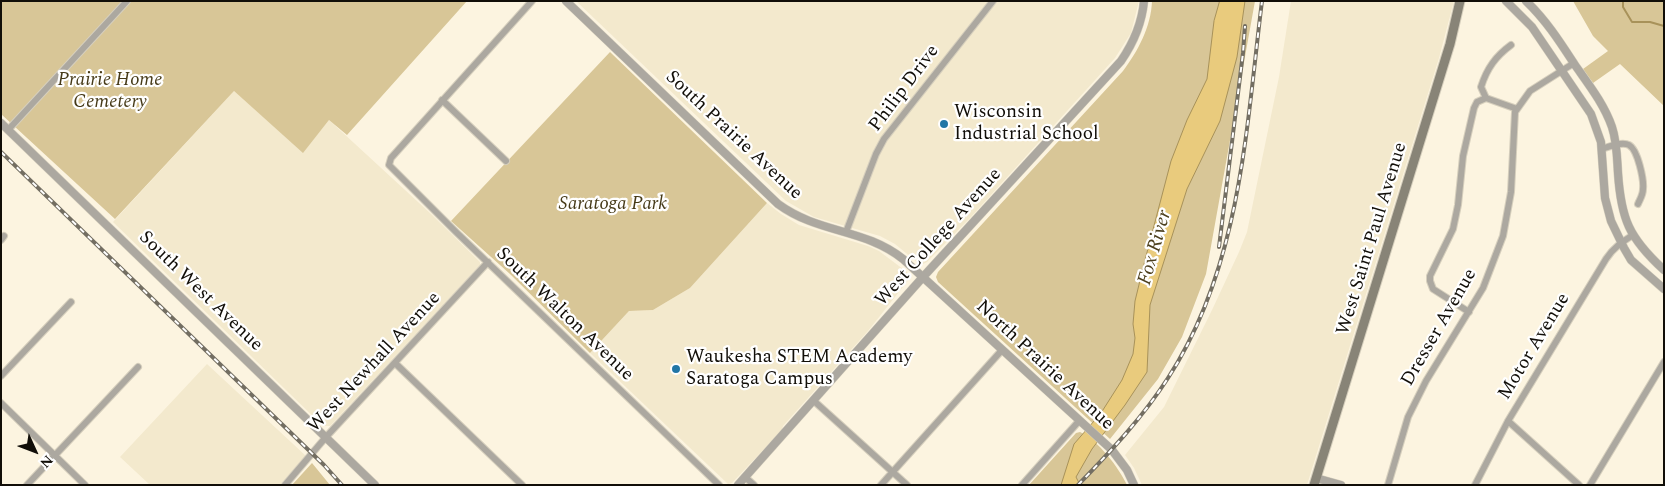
<!DOCTYPE html>
<style>
body{margin:0}
#map{position:relative;width:1665px;height:486px;overflow:hidden;background:#fcf4e0;font-family:Spectral,serif}
canvas{display:block}
.frame{position:absolute;inset:0;border:2px solid #110e08;pointer-events:none}
.north{position:absolute;left:10px;top:426px;width:50px;height:50px;-webkit-text-stroke:4px #fff;paint-order:stroke;rotate:133deg;font-size:14px;font-weight:700;line-height:20px;text-align:center;color:#110e08}
.north::after{content:'';display:block;margin:auto;width:18px;height:22px;background:#110e08;clip-path:polygon(50% 0,100% 100%,50% 72%,0 100%)}
</style>
<div id="map">
<canvas width="1665" height="486"></canvas>
<div class="frame"></div>
<div class="north">N</div>
</div>
<script>
const context = document.querySelector('canvas').getContext('2d');
context.lineJoin = 'round';
function fillPath(path, color) { context.fillStyle = color; context.fill(path, 'evenodd'); }
function strokePath(path, color, width, dash) { context.strokeStyle = color; context.lineWidth = width; context.lineCap = dash ? 'butt' : 'round'; context.setLineDash(dash || []); context.stroke(path); }
function write(font, color, halo, rows, align = 'center') {
  context.font = font + ' Spectral,serif'; context.lineWidth = 4.5; context.setLineDash([]); context.textBaseline = 'middle'; context.strokeStyle = halo; context.fillStyle = color; for (const [text, x, y, turn = 0] of rows) {
    context.save(); context.translate(x, y); context.rotate((+turn || 0) * Math.PI / 180); context.textAlign = isNaN(turn) ? turn : align; if (halo) context.strokeText(text, 0, 0); context.fillText(text, 0, 0); context.restore();
  }
}
const built = new Path2D(`
 M 576,1 L 1139,1 L 1131,33 L 1115,58 L 971,217 L 927,262 L 923,264 L 918,263 L 895,244 L 880,236 L 814,217 L 786,201 Z
 M 1291,1 L 1454,1 L 1439,58 L 1307,485 L 1142,485 L 1134,468 L 1125,455 L 1164,407 L 1212,310 L 1239,252 L 1247,232 L 1279,77 Z
 M 234,91 L 303,152 L 329,120 L 430,213 L 480,262 L 480,265 L 330,426 L 323,426 L 113,222 Z
 M 767,203 L 781,214 L 799,225 L 868,246 L 879,251 L 907,272 L 910,278 L 868,331 L 783,426 L 782,430 L 732,483 L 728,484 L 590,353 L 629,311 L 653,310 L 690,288 Z
 M 207,364 L 306,456 L 280,485 L 150,485 L 120,457 Z`);
const green = new Path2D(`
 M 1,1 L 467,1 L 347,135 L 329,120 L 303,153 L 234,91 L 115,219 L 1,114 Z
 M 1152,1 L 1255,1 L 1206,274 L 1182,337 L 1158,379 L 1110,439 L 938,282 L 936,277 L 938,272 L 1123,71 C 1138,51 1151,27 1152,1 Z
 M 1573,1 L 1664,1 L 1664,106 L 1620,64 L 1593,83 L 1583,69 L 1608,51 L 1593,36 Z
 M 610,52 L 767,203 L 690,288 L 653,310 L 629,311 L 590,353 L 510,274 L 451,221 Z
 M 1080,432 C 1098,440 1119,468 1127,485 L 1029,485 L 1076,433 Z
 M 312,463 L 330,485 L 292,485 Z`);
const water = new Path2D(`
 M 1220,1 L 1245,1 L 1237,57 L 1220,121 L 1187,189 L 1150,305 L 1147,372 L 1125,405 L 1092,449 L 1076,477 L 1080,485 L 1061,485 L 1074,444 L 1101,413 L 1122,380 L 1133,354 L 1135,338 L 1133,324 L 1135,301 L 1145,260 L 1171,161 L 1187,120 L 1207,79 L 1214,21 Z`);
const stream = new Path2D(`
 M 1623,1 L 1623,7 L 1632,22 L 1650,22 L 1664,26`);
const minor = new Path2D(`
 M 532,1 L 391,158 L 389,165 L 456,232 L 719,485
 M 1511,45 C 1496,56 1487,68 1481,87 L 1486,98 L 1517,109
 M 442,100 L 506,161
 M 8,130 L 127,1
 M 1602,149 C 1608,147 1622,141 1629,145 C 1638,150 1644,180 1643,189 C 1643,195 1640,199 1638,204
 M 846,232 L 876,154 L 884,139 L 993,1
 M 1,240 L 4,236
 M 1469,312 L 1433,289 L 1430,281 L 1430,276 L 1453,229 L 1458,205 L 1463,156 L 1474,108 L 1477,102 L 1486,98
 M 395,363 L 522,485
 M 1,376 L 71,302
 M 814,401 L 907,485
 M 1,403 L 85,485
 M 1508,421 L 1579,485
 M 745,477 L 754,485
 M 27,485 L 138,367
 M 285,485 L 326,437 L 488,262
 M 881,485 L 1002,350
 M 1022,485 L 1079,421
 M 1388,485 L 1408,417 L 1426,381 L 1483,288 L 1503,236 L 1511,192 L 1515,112 L 1530,91 L 1574,63
 M 1475,485 L 1508,421 L 1606,259 C 1613,248 1622,242 1633,235
 M 1590,485 L 1664,362`);
const tertiary = new Path2D(`
 M 566,1 L 778,204 C 819,234 864,228 903,259 L 1112,450 L 1127,470 L 1134,485
 M 1506,1 L 1532,27 L 1591,114 L 1601,142 L 1605,198 L 1611,221 L 1624,248 L 1631,260 L 1664,289
 M 1526,1 C 1546,20 1560,42 1575,65 C 1589,85 1604,104 1612,127 C 1617,142 1617,158 1618,173 C 1621,219 1629,238 1664,270
 M 1,123 L 375,485
 M 1316,478 L 1341,485
 M 738,485 L 923,277 L 1121,61 C 1134,42 1142,23 1144,1`);
const secondary = new Path2D(`
 M 1314,485 L 1450,44 L 1460,1`);
const rail = new Path2D(`
 M 1,152 L 324,465 L 342,485
 M 1219,247 L 1243,53 L 1245,26
 M 1078,485 C 1111,451 1143,417 1168,378 C 1241,266 1246,129 1262,1`);
const markers = [
 [944,124,5,"#2176a6"],
 [676,369,5,"#2176a6"]
];
const parkNames = [
 ["Prairie Home",110,81],
 ["Cemetery",110,103],
 ["Saratoga Park",613,205]
];
const streetNames = [
 ["Philip Drive",905,89,-53],
 ["South Prairie Avenue",733,136,43],
 ["West College Avenue",939,238,-48],
 ["West Saint Paul Avenue",1373,239,-73],
 ["South West Avenue",200,292,44],
 ["South Walton Avenue",564,315,44],
 ["Dresser Avenue",1440,328,-60],
 ["Motor Avenue",1535,347,-59],
 ["West Newhall Avenue",375,363,-47],
 ["North Prairie Avenue",1044,366,43]
];
const poiNames = [
 ["Wisconsin",954,113],
 ["Industrial School",954,135],
 ["Waukesha STEM Academy",686,358],
 ["Saratoga Campus",686,380]
];
const waterNames = [
 ["Fox River",1156,248,-74]
];
fillPath(built, '#f3e9cd');
fillPath(green, '#d8c697');
fillPath(water, '#e9cb7d');
strokePath(water, '#a8925a', 1);
strokePath(stream, '#a8925a', 2);
strokePath(minor, '#d6cfbd', 8);
strokePath(tertiary, '#d6cfbd', 9);
strokePath(secondary, '#d6cfbd', 11);
strokePath(minor, '#aca8a0', 6);
strokePath(tertiary, '#aca8a0', 8);
strokePath(secondary, '#888477', 9);
strokePath(rail, '#736e62', 4);
strokePath(rail, '#fff', 2, [5.5]);
for (const [x, y, r, color] of markers) { const dot = new Path2D(); dot.arc(x, y, r, 0, 2 * Math.PI); context.fillStyle = color; context.fill(dot); strokePath(dot, '#fff', 2); }
write('italic 19px', '#463a18', '#fff', parkNames);
write('19px', '#110e08', '#fff', streetNames);
write('19px', '#110e08', '#fff', poiNames, 'left');
write('italic 20px', '#4c3f1d', '#fff', waterNames);
</script>
